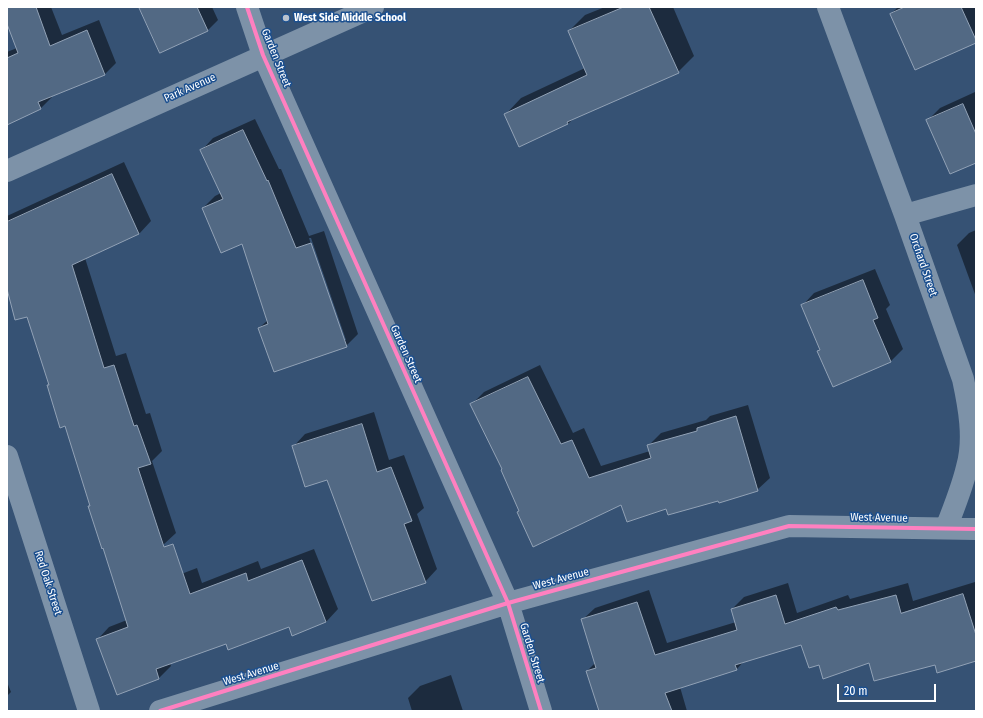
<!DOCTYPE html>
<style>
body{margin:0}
#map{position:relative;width:983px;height:718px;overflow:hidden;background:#365274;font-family:"Fira Sans Condensed",sans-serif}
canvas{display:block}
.frame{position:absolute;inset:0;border:8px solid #fff;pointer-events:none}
.scale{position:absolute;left:837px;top:684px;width:99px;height:18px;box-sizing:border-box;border:2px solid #fff;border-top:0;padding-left:5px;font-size:12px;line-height:14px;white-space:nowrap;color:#fff;-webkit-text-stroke:3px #1b4f8f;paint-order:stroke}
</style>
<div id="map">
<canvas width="983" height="718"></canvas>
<div class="frame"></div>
<div class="scale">20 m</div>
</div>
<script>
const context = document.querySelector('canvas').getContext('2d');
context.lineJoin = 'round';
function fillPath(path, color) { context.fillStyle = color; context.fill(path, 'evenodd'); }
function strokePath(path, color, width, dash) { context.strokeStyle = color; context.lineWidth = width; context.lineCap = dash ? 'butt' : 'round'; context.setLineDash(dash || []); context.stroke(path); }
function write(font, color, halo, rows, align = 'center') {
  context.font = font + ' "Fira Sans Condensed",sans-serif'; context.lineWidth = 3; context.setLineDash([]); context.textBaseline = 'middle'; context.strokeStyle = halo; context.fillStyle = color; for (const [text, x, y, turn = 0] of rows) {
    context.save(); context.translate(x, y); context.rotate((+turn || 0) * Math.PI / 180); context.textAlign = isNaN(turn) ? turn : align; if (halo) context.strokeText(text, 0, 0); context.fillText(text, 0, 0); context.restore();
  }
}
const shadow = new Path2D(`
 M 7,7 L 51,7 L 62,35 L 99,20 L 116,63 L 105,74 L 52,96 L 52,97 L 41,108 L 7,124 L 7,52 L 17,48 L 7,21 Z
 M 141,7 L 212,7 L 218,20 L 208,30 L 161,52 Z
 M 605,7 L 673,7 L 694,56 L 678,72 L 574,118 L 568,124 L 505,115 L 521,98 L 585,68 L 569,31 L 585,15 Z
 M 898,7 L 976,7 L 976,42 L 891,14 Z
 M 975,92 L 976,94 L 976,162 L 928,120 L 940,108 Z
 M 255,119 L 279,169 L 281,169 L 309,236 L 324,231 L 358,334 L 346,346 L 259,328 L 268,320 L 243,243 L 203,208 L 215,196 L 221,193 L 201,151 L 213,138 ZM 309,238 L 311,238 L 346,340 L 343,340 Z
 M 124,162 L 151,221 L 139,234 L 85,258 L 116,356 L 126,353 L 146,414 L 150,413 L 162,451 L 152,461 L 176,533 L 163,545 L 109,562 L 89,507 L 91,504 L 66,425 L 48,386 L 50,384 L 28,316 L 7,286 L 7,216 Z
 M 976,230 L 976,297 L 957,245 L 969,233 Z
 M 875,269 L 890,305 L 886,309 L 903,349 L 891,361 L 833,386 L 818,351 L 820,349 L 802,306 L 814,293 Z
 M 540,365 L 573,433 L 584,428 L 601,466 L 650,451 L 649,445 L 661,433 L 706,420 L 710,416 L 748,405 L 770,478 L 757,490 L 719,500 L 667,508 L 622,504 L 520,510 L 503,469 L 472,404 L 484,392 Z
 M 374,412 L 389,460 L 404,455 L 424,508 L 417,514 L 437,569 L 425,582 L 328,479 L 293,447 L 305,434 Z
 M 314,549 L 338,609 L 326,622 L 289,626 L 226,642 L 170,663 L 171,666 L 159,678 L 118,694 L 97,640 L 109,627 L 127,620 L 134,592 L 197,568 L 202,583 L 258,561 L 261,569 Z
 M 975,582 L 976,660 L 935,664 L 870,662 L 819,663 L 802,644 L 745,660 L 736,670 L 680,687 L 687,711 L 602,711 L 587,671 L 596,662 L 582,620 L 595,608 L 649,590 L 667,643 L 736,622 L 732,609 L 744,597 L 788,583 L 797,613 L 848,595 L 850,599 L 908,583 L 913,601 Z
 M 451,675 L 463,711 L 412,711 L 408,698 L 420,686 Z
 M 7,682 L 11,692 L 7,696 Z`);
const building = new Path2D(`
 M 7,7 L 36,7 L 50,46 L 87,30 L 105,75 L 38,102 L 41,109 L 7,125 L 7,58 L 18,53 L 7,24 Z
 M 139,7 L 197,7 L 208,31 L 160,53 Z
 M 624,7 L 649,7 L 679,73 L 567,122 L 568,124 L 519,147 L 504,114 L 587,75 L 568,31 Z
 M 905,7 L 961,7 L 976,40 L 976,43 L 915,70 L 890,14 Z
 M 963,104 L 976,134 L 976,163 L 950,174 L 926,120 Z
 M 243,130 L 267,181 L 268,180 L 296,248 L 311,243 L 347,347 L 274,372 L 258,328 L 268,324 L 242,244 L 221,253 L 202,208 L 223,199 L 200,150 Z
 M 112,174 L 139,234 L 72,265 L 104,368 L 114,365 L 134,426 L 137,425 L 151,464 L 138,468 L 164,547 L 173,544 L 190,594 L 246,573 L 248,581 L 302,560 L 326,622 L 292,636 L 289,627 L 228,650 L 226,644 L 156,669 L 159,679 L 117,695 L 96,639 L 128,627 L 103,548 L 102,549 L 88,506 L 90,506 L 65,426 L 60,428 L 47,385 L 49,385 L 27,317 L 15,320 L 7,289 L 7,222 Z
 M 863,280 L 878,318 L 873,320 L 891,362 L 833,387 L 817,351 L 820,350 L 801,305 Z
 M 528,377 L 561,444 L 572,440 L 589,478 L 651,458 L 647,445 L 697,431 L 697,428 L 736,416 L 758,491 L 719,503 L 718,501 L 668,515 L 666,509 L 627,522 L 621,505 L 533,547 L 517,512 L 519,511 L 501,470 L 502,469 L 470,404 Z
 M 362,424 L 377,472 L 391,467 L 412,521 L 404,524 L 426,583 L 372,601 L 327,480 L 305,487 L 292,446 Z
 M 963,594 L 976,635 L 976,661 L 937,673 L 935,665 L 874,681 L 869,663 L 823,679 L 819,665 L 809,668 L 801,645 L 735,665 L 737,670 L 665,693 L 672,711 L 599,711 L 586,671 L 596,668 L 581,619 L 637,602 L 655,655 L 737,630 L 731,609 L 776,595 L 785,624 L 836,607 L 838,610 L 896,595 L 901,613 Z`);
const minor = new Path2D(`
 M 247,7 L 263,55 L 508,603 L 541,711
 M 828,7 L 905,215 L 963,379 C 969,407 975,439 967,467 C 962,488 954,508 946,528
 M 7,171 L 373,7
 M 905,215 L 976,195
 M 7,456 L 89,711
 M 160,711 L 508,603 L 789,526 L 976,529`);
const cycleway = new Path2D(`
 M 247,7 L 263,55 L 508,603 L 541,711
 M 160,711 L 508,603 L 789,526 L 976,529`);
const markers = [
 [286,18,4,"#b9c2ce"]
];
const poiNames = [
 ["West Side Middle School",294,18]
];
const streetNames = [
 ["Garden Street",276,58,68],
 ["Park Avenue",190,88,-24],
 ["Orchard Street",923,265,71],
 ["Garden Street",406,354,66],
 ["West Avenue",879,518,1],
 ["West Avenue",561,579,-15],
 ["Red Oak Street",48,583,72],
 ["Garden Street",532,653,73],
 ["West Avenue",251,674,-17]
];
fillPath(shadow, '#0007');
fillPath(building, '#526984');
strokePath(building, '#92a2b6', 1);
strokePath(minor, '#7d92a8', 22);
strokePath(cycleway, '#ff80c0', 4);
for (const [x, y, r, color] of markers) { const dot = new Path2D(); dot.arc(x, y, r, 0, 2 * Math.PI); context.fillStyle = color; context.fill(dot); strokePath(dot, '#1b4f8f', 1.5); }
write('bold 11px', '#fff', '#1b4f8f', poiNames, 'left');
write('11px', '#fff', '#1b4f8f', streetNames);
</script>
